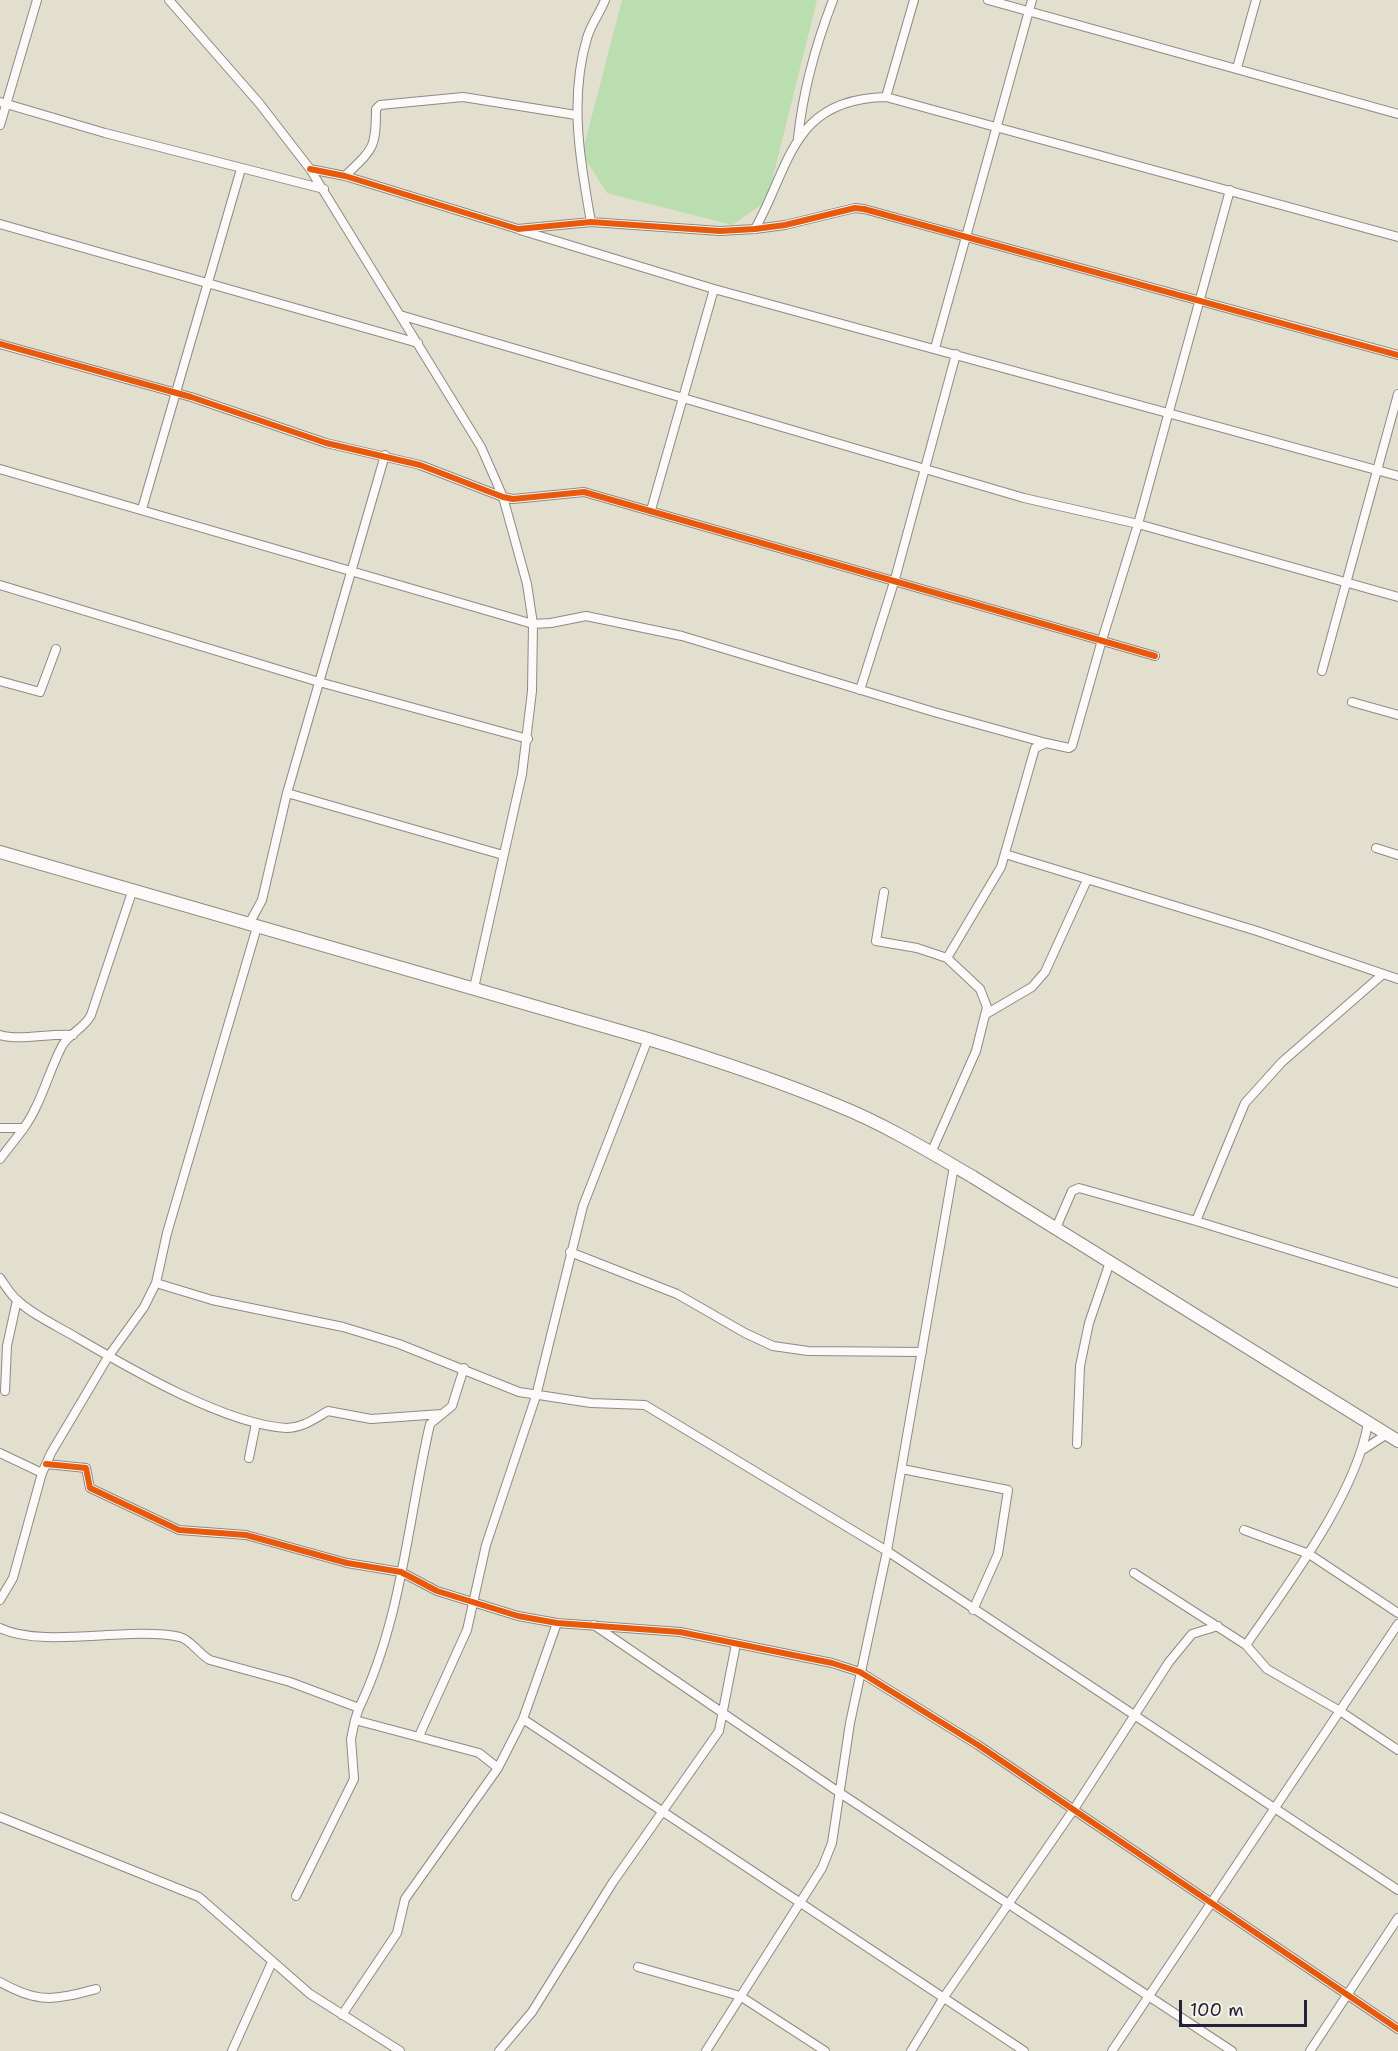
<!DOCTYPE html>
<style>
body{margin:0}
#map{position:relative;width:1398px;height:2051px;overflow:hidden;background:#e3dfce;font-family:"Shantell Sans",sans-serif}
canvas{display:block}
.scale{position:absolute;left:1179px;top:2000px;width:128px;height:27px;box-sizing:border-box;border:3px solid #22223b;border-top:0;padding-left:8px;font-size:18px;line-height:21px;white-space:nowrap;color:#22223b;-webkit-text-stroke:4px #f7f3e8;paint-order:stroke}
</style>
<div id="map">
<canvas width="1398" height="2051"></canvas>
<div class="scale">100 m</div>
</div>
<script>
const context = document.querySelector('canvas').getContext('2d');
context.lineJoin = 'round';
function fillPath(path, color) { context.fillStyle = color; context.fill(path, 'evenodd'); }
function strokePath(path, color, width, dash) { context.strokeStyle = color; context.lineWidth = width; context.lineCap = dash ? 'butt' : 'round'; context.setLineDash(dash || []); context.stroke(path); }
const green = new Path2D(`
 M 622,0 L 817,0 L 767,201 L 732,225 L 607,193 L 582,154 Z`);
const street = new Path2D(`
 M 169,0 L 259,103 L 310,169 L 481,447 L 503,497 L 527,584 L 533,624 L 532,691 L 522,774 L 474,988
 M 988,0 L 1398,114
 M 1237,68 L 1256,0
 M 886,97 L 914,0
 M 0,102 L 105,133 L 324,189
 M 0,125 L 37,0
 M 798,138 C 803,91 816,44 833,0
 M 310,169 L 345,176 L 518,229 L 591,222 L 720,231 L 755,229 L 785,225 L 855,208 L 864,209 L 1398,355
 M 345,176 C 373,149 376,149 376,109 L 380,105 L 463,97 L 576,115
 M 591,222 C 580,161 569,99 587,38 C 591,24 600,13 605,0
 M 0,224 L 418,343
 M 755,229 C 791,164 792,99 886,97 L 1398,237
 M 520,230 L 714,289 L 1398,476
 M 400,315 L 1024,498 L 1138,524 L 1398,597
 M 0,344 L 191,397 L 326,443 L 420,465 L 503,497 L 513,499 L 584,492 L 1155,656
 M 935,348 L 1032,0
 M 385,455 L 287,793 L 503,855
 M 0,469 L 533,624 L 551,623 L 586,616 L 682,636 L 934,712 L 1046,743
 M 142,509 L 241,169
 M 651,510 L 714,289
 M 0,585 L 319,682 L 528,739
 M 1322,671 L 1398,394
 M 0,681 L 40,692 L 56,649
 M 860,690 L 895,579 L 956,354
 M 1352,702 L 1398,715
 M 1376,848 L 1398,855
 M 1005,854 L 1257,931 L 1398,979
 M 884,892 L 876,941 L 917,948 L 947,958 L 980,989 L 987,1007 L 976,1051 L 931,1153
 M 249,924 L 262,900 L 287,793
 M 947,958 L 1001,867 L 1035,748 L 1046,743 L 1069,748 L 1072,746 L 1102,640 L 1138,524 L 1230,190
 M 986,1014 L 1032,987 L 1045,972 L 1087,880
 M 0,1035 C 20,1041 49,1033 73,1035
 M 0,1128 L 24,1128 C 42,1102 48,1073 62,1046 C 68,1034 84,1029 91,1015 L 132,892
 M 0,1159 L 24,1128
 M 1196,1221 L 1245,1103 L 1282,1062 L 1383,974
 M 1056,1228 L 1072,1191 L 1079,1188 L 1196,1221 L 1398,1283
 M 570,1252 L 677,1294 L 745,1333 L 773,1346 L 808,1351 L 922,1352
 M 0,1278 C 5,1285 10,1294 17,1300 C 33,1315 55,1325 74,1336 C 129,1368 224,1424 286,1428 C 303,1428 314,1419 328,1411 L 371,1419 L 442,1414
 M 156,1283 L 212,1300 L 343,1327 L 399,1344 L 519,1392 L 591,1403 L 645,1405 L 887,1551 L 1398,1890
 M 5,1391 L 7,1346 L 17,1300
 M 1077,1444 L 1080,1366 L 1089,1323 L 1110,1262
 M 1364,1449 L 1387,1434
 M 0,1453 L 42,1473
 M 249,1458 L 256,1423
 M 46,1464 L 86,1468 L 90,1488 L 179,1530 L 246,1535 L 347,1563 L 401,1572 L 437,1591 L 518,1616 L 557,1623 L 680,1632 L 832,1663 L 860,1672 L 978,1745 L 1398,2029
 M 902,1469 L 1008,1490 L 998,1554 L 973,1610
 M 1244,1530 L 1309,1554 L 1398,1613
 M 1134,1573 L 1246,1645 L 1267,1669 L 1340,1711 L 1398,1750
 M 0,1600 L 13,1578 L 42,1473 L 51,1453 L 108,1357 L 144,1307 L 156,1283 L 167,1233 L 257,927
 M 594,1625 L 840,1793 L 1232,2051
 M 0,1628 C 44,1649 129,1626 180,1637 C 191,1640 199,1654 210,1660 L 290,1682 L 359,1708 L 355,1720 L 479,1753 L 498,1768
 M 1246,1645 C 1288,1584 1356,1495 1368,1423
 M 359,1708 C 402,1619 408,1519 430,1424 L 452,1406 L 464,1368
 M 523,1719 L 1024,2051
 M 419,1736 L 467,1630 L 486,1545 L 536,1396 L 583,1206 L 648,1039
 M 0,1817 L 199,1897 L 310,1994 L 400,2051
 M 296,1896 L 354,1779 L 351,1739 L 355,1720
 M 638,1967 L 740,1996 L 825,2051
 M 0,1982 C 39,2004 54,2000 96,1989
 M 342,2015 L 397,1933 L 405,1899 L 498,1768 L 523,1719 L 557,1623
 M 232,2051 L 272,1962
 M 499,2051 L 532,2012 L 613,1882 L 719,1731 L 736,1644
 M 706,2051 L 822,1868 L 832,1843 L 850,1723 L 887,1551 L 954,1166
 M 911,2051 L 944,1997 L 1074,1809 L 1169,1662 L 1192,1634 L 1218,1626
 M 1112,2051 L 1398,1624
 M 1310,2051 L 1398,1918`);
const secondary = new Path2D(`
 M 0,852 L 648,1039 C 713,1059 777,1080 839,1106 C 886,1125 930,1152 973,1177 L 1398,1441`);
const cycleway = new Path2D(`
 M 310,169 L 345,176 L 518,229 L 591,222 L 720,231 L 755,229 L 785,225 L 855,208 L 864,209 L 1398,355
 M 0,344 L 191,397 L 326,443 L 420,465 L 503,497 L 513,499 L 584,492 L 1155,656
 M 46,1464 L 86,1468 L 90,1488 L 179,1530 L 246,1535 L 347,1563 L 401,1572 L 437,1591 L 518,1616 L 557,1623 L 680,1632 L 832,1663 L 860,1672 L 978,1745 L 1398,2029`);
fillPath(green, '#badeaf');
strokePath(street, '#8c8a85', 10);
strokePath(secondary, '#8c8a85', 14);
strokePath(street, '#fbfaf8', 8);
strokePath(secondary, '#fbfaf8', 12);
strokePath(cycleway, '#e8590c', 6);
</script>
